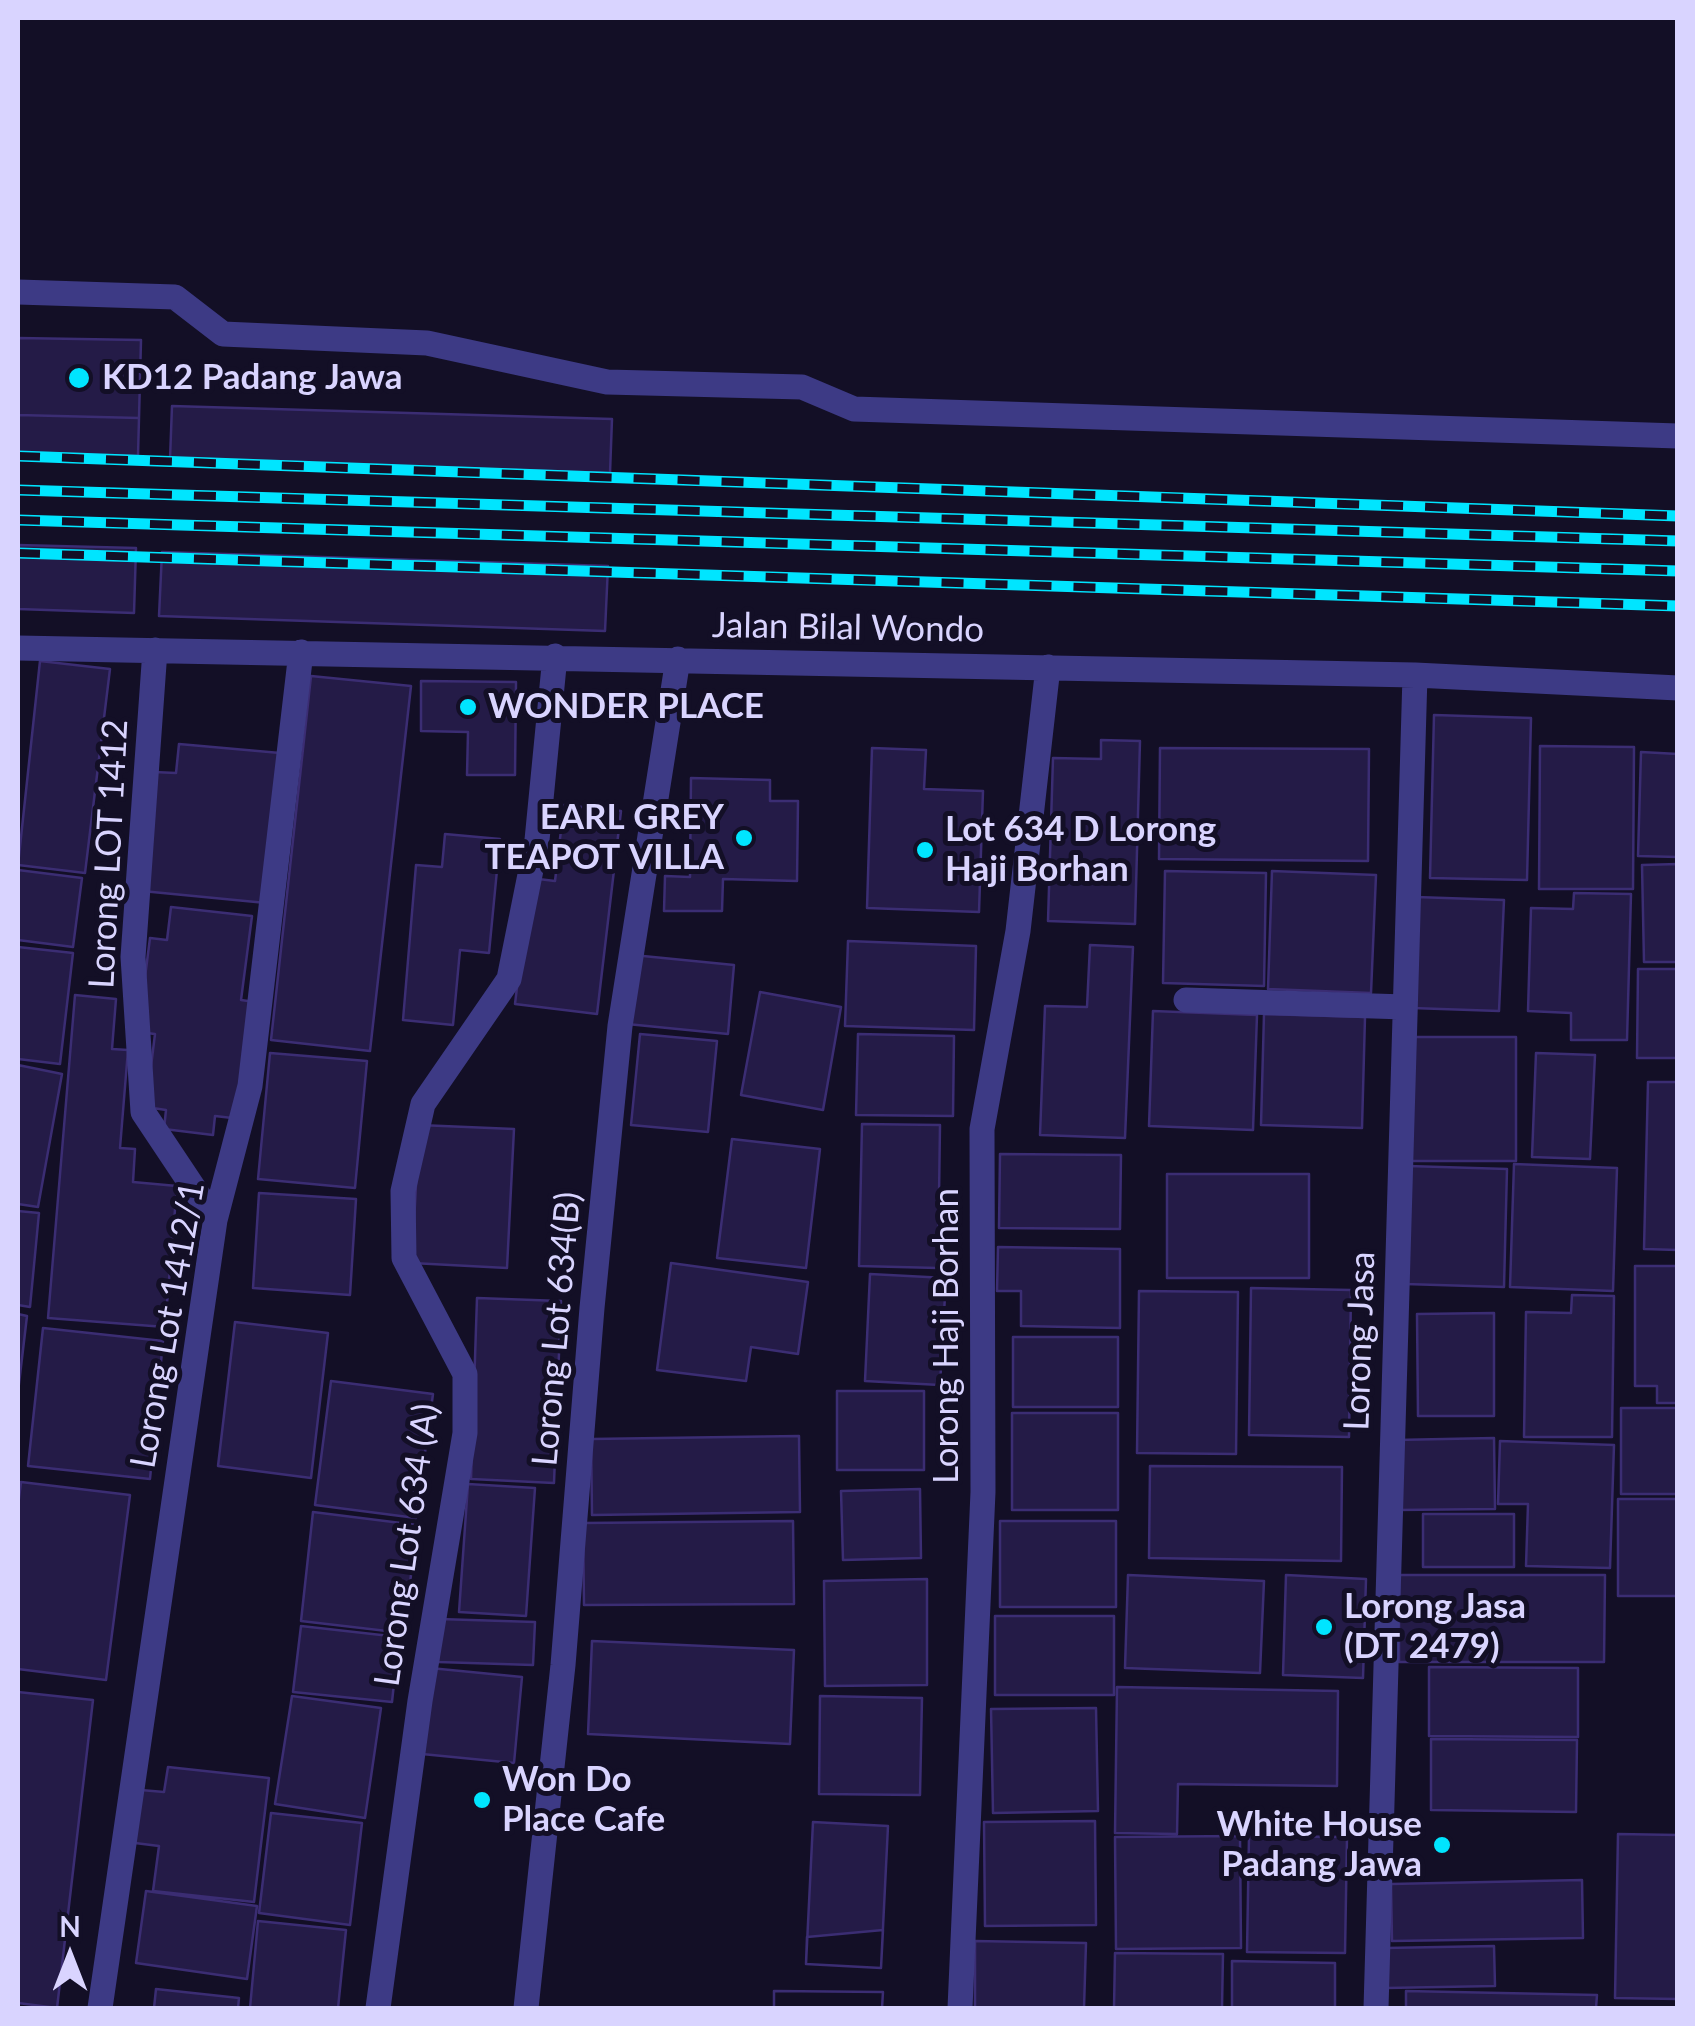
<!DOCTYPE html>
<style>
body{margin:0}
#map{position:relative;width:1695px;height:2026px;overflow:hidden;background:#130f26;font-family:Lato,sans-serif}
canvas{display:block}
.frame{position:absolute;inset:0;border:20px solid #d9d4ff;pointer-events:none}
.north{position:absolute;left:20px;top:1906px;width:100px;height:100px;-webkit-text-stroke:8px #130f26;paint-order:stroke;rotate:0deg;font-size:28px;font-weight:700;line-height:40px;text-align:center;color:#d9d4ff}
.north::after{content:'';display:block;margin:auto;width:35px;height:45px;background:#d9d4ff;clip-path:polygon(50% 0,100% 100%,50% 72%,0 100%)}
</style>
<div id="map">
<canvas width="1695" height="2026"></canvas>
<div class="frame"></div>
<div class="north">N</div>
</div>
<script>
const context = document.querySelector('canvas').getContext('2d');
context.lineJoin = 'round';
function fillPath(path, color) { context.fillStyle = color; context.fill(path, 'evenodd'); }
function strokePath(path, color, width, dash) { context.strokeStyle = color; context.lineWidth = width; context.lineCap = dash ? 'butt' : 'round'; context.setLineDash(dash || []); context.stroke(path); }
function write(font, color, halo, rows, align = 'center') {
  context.font = font + ' Lato,sans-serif'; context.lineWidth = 10; context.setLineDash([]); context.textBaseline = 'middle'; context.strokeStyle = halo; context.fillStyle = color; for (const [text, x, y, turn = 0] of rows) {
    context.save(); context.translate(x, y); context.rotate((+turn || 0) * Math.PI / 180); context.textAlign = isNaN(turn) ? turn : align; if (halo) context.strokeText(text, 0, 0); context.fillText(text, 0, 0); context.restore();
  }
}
const building = new Path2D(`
 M 18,338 L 141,340 L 139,418 L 18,415 Z
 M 172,406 L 612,419 L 610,473 L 170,459 Z
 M 18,415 L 139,418 L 138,456 L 18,454 Z
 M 18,545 L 136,548 L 134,613 L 18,609 Z
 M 162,552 L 608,566 L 605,631 L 159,616 Z
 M 40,661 L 110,669 L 85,873 L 18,865 Z
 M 311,676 L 411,686 L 370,1051 L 271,1040 Z
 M 421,681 L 516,682 L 515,775 L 467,775 L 468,732 L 421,731 Z
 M 1434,715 L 1531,718 L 1527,880 L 1430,878 Z
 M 1101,740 L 1140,741 L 1135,924 L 1048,921 L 1053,758 L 1101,759 Z
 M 179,744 L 280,753 L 266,903 L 142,891 L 154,772 L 176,773 Z
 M 1540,746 L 1634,747 L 1633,889 L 1539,889 Z
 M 872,748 L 926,750 L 924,789 L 983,791 L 979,912 L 867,908 Z
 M 1160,748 L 1369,749 L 1368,861 L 1159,859 Z
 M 1641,752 L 1678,754 L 1678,857 L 1638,856 Z
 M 691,778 L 770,780 L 770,801 L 798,801 L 797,881 L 723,879 L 722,911 L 664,911 L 665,876 L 690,877 Z
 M 564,805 L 621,811 L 597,1014 L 515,1004 L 530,878 L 555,881 Z
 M 445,834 L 500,839 L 489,953 L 460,950 L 453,1025 L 403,1020 L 416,865 L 442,867 Z
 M 1678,864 L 1678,962 L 1644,962 L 1642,865 Z
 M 18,870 L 82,878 L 73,947 L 18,940 Z
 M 1165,871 L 1266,873 L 1264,986 L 1163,983 Z
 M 1272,871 L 1376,875 L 1371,993 L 1268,989 Z
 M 1574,893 L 1631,894 L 1627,1040 L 1571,1040 L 1571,1013 L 1528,1011 L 1531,908 L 1573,909 Z
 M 1416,897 L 1504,900 L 1499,1011 L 1412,1008 Z
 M 171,907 L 252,916 L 241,1000 L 255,1002 L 241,1119 L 215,1116 L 213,1135 L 164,1129 L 166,1110 L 146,1107 L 155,1034 L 138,1032 L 150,938 L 167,940 Z
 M 848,941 L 976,946 L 974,1030 L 845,1026 Z
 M 1090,945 L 1133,947 L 1125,1138 L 1040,1135 L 1045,1006 L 1087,1007 Z
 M 18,947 L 73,953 L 60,1064 L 18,1059 Z
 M 633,955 L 734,965 L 728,1034 L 627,1024 Z
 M 1638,969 L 1678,969 L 1678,1058 L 1637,1058 Z
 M 760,992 L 841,1007 L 823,1110 L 741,1095 Z
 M 75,995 L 116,999 L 112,1049 L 128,1050 L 120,1148 L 135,1149 L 133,1182 L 177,1186 L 165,1327 L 48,1318 Z
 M 1153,1011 L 1257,1015 L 1253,1130 L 1149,1126 Z
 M 1264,1014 L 1365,1017 L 1362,1128 L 1261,1125 Z
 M 640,1034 L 717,1041 L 708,1132 L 631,1125 Z
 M 858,1034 L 954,1036 L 953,1116 L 856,1115 Z
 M 1405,1037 L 1516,1037 L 1516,1161 L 1405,1161 Z
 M 270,1053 L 367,1061 L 355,1188 L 258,1179 Z
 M 1536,1053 L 1595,1055 L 1590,1159 L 1532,1157 Z
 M 18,1065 L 62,1074 L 38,1207 L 18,1204 Z
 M 1648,1082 L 1678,1082 L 1678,1250 L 1644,1249 Z
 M 862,1124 L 940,1125 L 938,1268 L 859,1266 Z
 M 419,1125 L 514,1129 L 507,1268 L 412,1263 Z
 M 732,1139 L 820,1149 L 806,1268 L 717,1258 Z
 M 1000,1154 L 1121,1155 L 1120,1229 L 999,1228 Z
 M 1514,1164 L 1617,1168 L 1613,1291 L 1510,1287 Z
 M 1408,1166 L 1507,1169 L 1504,1287 L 1405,1284 Z
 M 1167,1174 L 1309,1174 L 1309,1278 L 1167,1278 Z
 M 259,1193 L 356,1199 L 350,1295 L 253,1288 Z
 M 18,1211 L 39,1213 L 30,1307 L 18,1305 Z
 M 998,1247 L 1120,1249 L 1120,1328 L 1021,1326 L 1021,1291 L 997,1291 Z
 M 671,1263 L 808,1282 L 798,1354 L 751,1347 L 746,1381 L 657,1370 Z
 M 1635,1266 L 1678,1266 L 1678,1403 L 1657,1403 L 1657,1386 L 1635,1386 Z
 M 870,1274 L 946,1278 L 940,1385 L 865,1381 Z
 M 1251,1288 L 1351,1290 L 1349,1437 L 1249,1435 Z
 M 1139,1291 L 1238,1292 L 1236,1454 L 1137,1453 Z
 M 1572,1295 L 1614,1296 L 1612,1437 L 1524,1437 L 1526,1312 L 1571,1313 Z
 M 477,1298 L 561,1301 L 554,1483 L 471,1479 Z
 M 1494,1313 L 1494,1416 L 1418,1416 L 1417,1314 Z
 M 18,1314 L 27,1316 L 18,1392 Z
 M 235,1322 L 328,1333 L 311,1478 L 218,1466 Z
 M 43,1328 L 163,1341 L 150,1479 L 28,1466 Z
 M 1013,1337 L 1118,1337 L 1118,1407 L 1013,1407 Z
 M 331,1381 L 433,1394 L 416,1518 L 315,1505 Z
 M 837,1391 L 924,1391 L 924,1470 L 837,1470 Z
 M 1621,1408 L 1678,1408 L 1678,1494 L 1621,1494 Z
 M 1012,1413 L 1118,1413 L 1118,1510 L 1012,1510 Z
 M 799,1436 L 800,1512 L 592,1515 L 591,1439 Z
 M 1494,1438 L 1495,1509 L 1396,1510 L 1395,1440 Z
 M 1500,1441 L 1614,1445 L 1610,1568 L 1526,1566 L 1528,1504 L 1498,1504 Z
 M 1150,1466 L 1342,1467 L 1341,1561 L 1149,1558 Z
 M 21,1482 L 130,1495 L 106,1680 L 18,1669 L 18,1506 Z
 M 468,1484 L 535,1488 L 526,1616 L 459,1612 Z
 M 920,1489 L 921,1558 L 843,1560 L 841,1491 Z
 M 1618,1499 L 1678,1499 L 1678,1596 L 1618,1596 Z
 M 313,1512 L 417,1525 L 404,1633 L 301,1621 Z
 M 1423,1514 L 1514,1514 L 1514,1567 L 1423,1567 Z
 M 793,1521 L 794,1604 L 584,1605 L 583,1523 Z
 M 1000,1521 L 1116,1521 L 1116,1607 L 1000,1607 Z
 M 1128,1575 L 1264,1581 L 1260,1673 L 1125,1668 Z
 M 1286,1575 L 1366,1579 L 1363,1678 L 1283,1675 Z
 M 1399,1575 L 1605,1575 L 1604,1662 L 1399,1662 Z
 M 927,1579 L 927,1685 L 825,1686 L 824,1581 Z
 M 995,1616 L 1114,1616 L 1114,1695 L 995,1695 Z
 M 439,1619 L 535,1622 L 533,1665 L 438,1662 Z
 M 301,1626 L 399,1637 L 392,1702 L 293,1692 Z
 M 592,1641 L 794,1650 L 790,1744 L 588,1734 Z
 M 1429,1667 L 1578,1668 L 1578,1737 L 1429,1736 Z
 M 430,1668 L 522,1677 L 514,1763 L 422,1754 Z
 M 1117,1687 L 1338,1691 L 1337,1786 L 1178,1784 L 1177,1834 L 1115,1833 Z
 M 18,1692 L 93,1700 L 57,2008 L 18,2003 Z
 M 292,1696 L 381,1708 L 365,1818 L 275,1804 Z
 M 820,1696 L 922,1698 L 920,1795 L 819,1794 Z
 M 1096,1708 L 1098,1811 L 993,1813 L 991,1709 Z
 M 1431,1739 L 1577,1740 L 1576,1812 L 1431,1810 Z
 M 168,1767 L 269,1778 L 254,1902 L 153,1891 L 159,1846 L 135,1843 L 141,1790 L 164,1792 Z
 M 271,1813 L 362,1823 L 350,1925 L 259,1913 Z
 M 1095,1821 L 1096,1925 L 985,1926 L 984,1822 Z
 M 813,1822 L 888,1826 L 881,1968 L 806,1964 Z
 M 1618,1834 L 1678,1835 L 1678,1999 L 1615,1998 Z
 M 1240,1836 L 1241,1948 L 1116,1949 L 1115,1837 Z
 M 1249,1836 L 1347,1837 L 1345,1953 L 1247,1952 Z
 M 1582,1880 L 1583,1938 L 1392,1941 L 1391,1884 Z
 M 146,1891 L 257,1906 L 247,1979 L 136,1963 Z
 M 258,1921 L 346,1930 L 338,2008 L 250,2008 Z
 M 883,1930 L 881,1968 L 806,1964 L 807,1937 Z
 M 975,1941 L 1086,1943 L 1084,2008 L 975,2008 Z
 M 1494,1946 L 1495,1986 L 1386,1988 L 1385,1948 Z
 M 1115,1953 L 1223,1954 L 1222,2008 L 1114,2008 Z
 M 1232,1961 L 1335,1963 L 1335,2008 L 1232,2008 Z
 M 156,1989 L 239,1998 L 238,2008 L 154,2008 Z
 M 774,1991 L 883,1992 L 882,2008 L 774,2008 Z
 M 774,1991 L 883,1992 L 882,2008 L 774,2008 Z
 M 1406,1991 L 1597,1995 L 1596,2008 L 1406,2008 Z`);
const minor = new Path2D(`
 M 18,292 L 175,297 L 223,334 L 427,343 L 607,382 L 802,387 L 854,409 L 1678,436
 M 18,648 L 1415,675 L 1678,688
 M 155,650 L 133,957 L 143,1112 L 215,1220
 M 1186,1000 L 1405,1007
 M 100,2008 L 215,1220 L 250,1086 L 301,652
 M 378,2008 L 420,1701 L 465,1433 L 465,1374 L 404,1258 L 403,1191 L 423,1104 L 509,979 L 537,840 L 555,656
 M 526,2008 L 563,1665 L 592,1308 L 620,1026 L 678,659
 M 960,2008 L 983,1492 L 982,1129 L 1018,931 L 1048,667
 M 1376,2008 L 1415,675`);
const rail = new Path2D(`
 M 18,456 L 1678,516
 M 18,490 L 1678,541
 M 18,520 L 1678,571
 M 18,553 L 1678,606`);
const markers = [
 [79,378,12,"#00e5ff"],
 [468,707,10,"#00e5ff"],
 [744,838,10,"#00e5ff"],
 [925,850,10,"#00e5ff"],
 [1324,1627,10,"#00e5ff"],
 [482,1800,10,"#00e5ff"],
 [1442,1845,10,"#00e5ff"]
];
const poiNames = [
 ["KD12 Padang Jawa",102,378],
 ["WONDER PLACE",488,707],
 ["EARL GREY",724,818,"right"],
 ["TEAPOT VILLA",724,858,"right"],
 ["Lot 634 D Lorong",945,830],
 ["Haji Borhan",945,870],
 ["Lorong Jasa",1344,1607],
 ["(DT 2479)",1344,1647],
 ["Won Do",502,1780],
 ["Place Cafe",502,1820],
 ["White House",1422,1825,"right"],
 ["Padang Jawa",1422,1865,"right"]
];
const streetNames = [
 ["Jalan Bilal Wondo",848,628,1],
 ["Lorong LOT 1412",109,854,-87],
 ["Lorong Lot 1412/1",168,1325,-80],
 ["Lorong Lot 634(B)",557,1329,-85],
 ["Lorong Haji Borhan",947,1336,-90],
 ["Lorong Jasa",1360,1341,-88],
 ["Lorong Lot 634 (A)",407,1545,-82]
];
fillPath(building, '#241b47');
strokePath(building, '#3b2d73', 2.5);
strokePath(minor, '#3d3a85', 25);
strokePath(rail, '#00e5ff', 11);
strokePath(rail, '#130f26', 8, [22]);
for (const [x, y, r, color] of markers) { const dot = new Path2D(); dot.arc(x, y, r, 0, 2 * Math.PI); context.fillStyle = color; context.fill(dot); strokePath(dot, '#130f26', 4); }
write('bold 35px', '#d9d4ff', '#130f26', poiNames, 'left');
write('35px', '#d9d4ff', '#130f26', streetNames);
</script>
